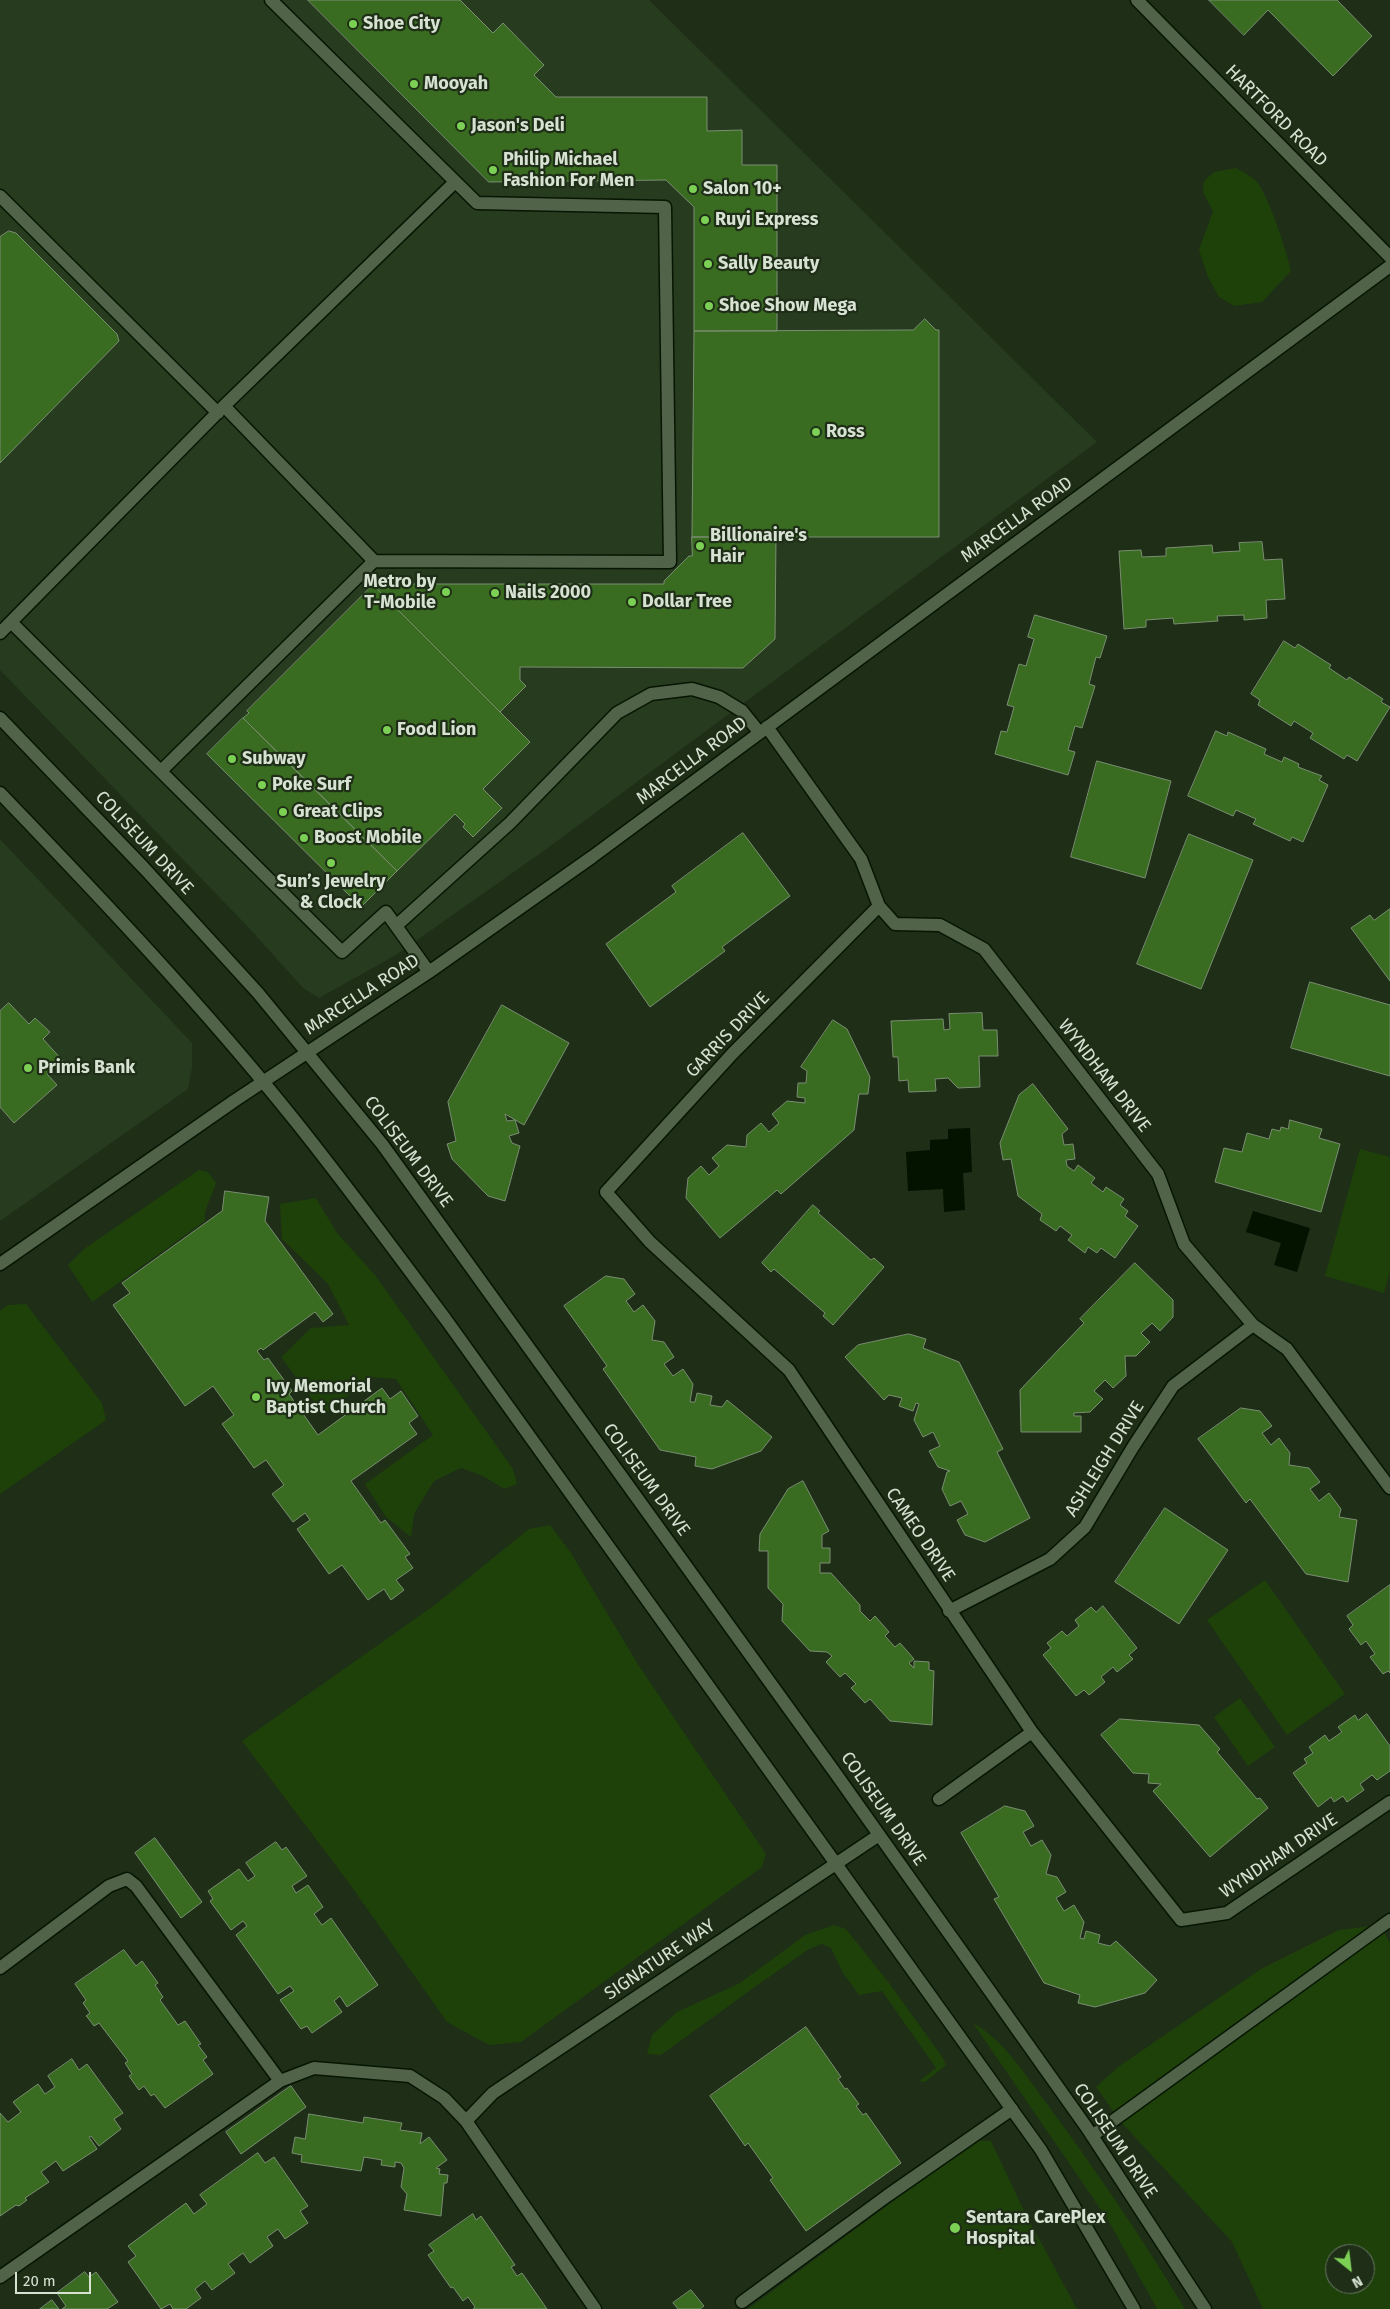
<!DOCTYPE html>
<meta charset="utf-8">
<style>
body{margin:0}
#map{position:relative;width:1390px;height:2309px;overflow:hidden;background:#1e2e17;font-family:"Fira Sans",sans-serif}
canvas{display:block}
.north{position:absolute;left:1325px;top:2244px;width:50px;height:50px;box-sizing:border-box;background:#1e2e17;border:1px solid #687662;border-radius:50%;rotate:151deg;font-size:14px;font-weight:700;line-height:20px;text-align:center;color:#d7e2d3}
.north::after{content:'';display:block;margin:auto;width:18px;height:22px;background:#7cd155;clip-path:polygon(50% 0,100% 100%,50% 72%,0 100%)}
.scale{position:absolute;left:15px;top:2272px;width:76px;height:22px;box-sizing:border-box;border:2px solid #d7e2d3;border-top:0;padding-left:6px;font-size:15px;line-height:18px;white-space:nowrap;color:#d7e2d3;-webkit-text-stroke:4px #1e2e17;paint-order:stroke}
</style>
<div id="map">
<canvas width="1390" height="2309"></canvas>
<div class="north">N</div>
<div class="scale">20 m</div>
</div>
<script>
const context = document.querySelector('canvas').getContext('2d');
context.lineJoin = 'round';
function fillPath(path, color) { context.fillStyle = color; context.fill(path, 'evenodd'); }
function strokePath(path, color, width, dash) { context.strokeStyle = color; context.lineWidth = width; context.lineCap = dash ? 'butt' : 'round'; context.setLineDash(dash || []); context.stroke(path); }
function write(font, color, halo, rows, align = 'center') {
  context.font = font + ' "Fira Sans",sans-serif'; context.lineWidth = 4.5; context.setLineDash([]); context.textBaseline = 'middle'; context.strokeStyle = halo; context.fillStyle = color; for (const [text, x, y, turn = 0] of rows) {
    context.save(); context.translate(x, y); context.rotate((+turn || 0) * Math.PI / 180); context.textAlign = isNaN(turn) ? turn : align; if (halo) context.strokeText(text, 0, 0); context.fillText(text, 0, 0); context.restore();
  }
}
const built = new Path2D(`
 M 0,0 L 649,0 L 1097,442 L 545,850 L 396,955 L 319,998 L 303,988 L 250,929 L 0,670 Z
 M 0,839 L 192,1043 L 192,1068 L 188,1089 L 0,1221 Z`);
const green = new Path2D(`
 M 1236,168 C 1243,172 1251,176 1256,181 C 1267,191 1288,255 1291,271 L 1262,302 L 1234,306 L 1219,297 L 1208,277 L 1199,250 L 1213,211 L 1203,192 L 1204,181 L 1214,172 Z
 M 1360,1149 L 1390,1157 L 1390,1271 L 1384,1293 L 1325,1276 Z
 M 199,1170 L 208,1172 L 216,1183 C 213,1195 203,1209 205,1221 L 92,1302 L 68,1265 L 84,1249 Z
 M 316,1198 L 337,1233 L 375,1275 L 513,1469 L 517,1484 L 504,1489 L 483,1476 L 461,1468 L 434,1481 L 414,1514 L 411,1537 L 386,1517 L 365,1484 L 433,1435 L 396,1379 L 371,1377 L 324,1415 L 281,1357 L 311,1328 L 349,1325 L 328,1284 L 282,1239 L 280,1204 Z
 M 26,1304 L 102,1403 L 106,1420 L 0,1494 L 0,1311 L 8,1305 Z
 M 550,1525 L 571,1553 L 639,1666 L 766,1854 L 762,1867 L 521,2042 L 489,2045 L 447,2022 L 349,1883 L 242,1741 L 436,1604 L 529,1529 Z
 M 1265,1580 L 1345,1694 L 1287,1735 L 1207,1620 Z
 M 1240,1698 L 1275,1747 L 1248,1766 L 1214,1717 Z
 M 834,1925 L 846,1929 L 889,1983 L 943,2058 L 946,2065 L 925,2082 L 919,2081 L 936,2068 L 882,1991 L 859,1995 L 843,1973 L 831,1948 L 822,1944 L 809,1949 L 759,1984 L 661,2055 L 647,2054 L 652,2035 L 677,2012 L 740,1983 L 805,1935 Z
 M 1380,1925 L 1390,1943 L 1390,2309 L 1263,2309 L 1232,2242 L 1120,2121 L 1096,2087 L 1118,2067 L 1261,1969 L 1339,1930 ZM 1335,2254 L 1365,2254 L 1365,2284 L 1335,2284 Z
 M 973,2023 C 1004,2040 1026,2076 1047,2104 C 1096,2170 1142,2238 1185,2309 L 1157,2309 L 1108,2220 Z
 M 975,2140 L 991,2141 L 1024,2211 L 1077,2309 L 748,2309 Z`);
const water = new Path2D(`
 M 970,1128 L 972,1172 L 963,1173 L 965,1210 L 944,1212 L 943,1189 L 908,1191 L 906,1152 L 930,1150 L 930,1140 L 948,1139 L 948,1129 Z
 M 1253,1211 L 1310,1228 L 1297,1272 L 1274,1265 L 1281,1243 L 1246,1232 Z`);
const building = new Path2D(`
 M 308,0 L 460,0 L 493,33 L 503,23 L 544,65 L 534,75 L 556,97 L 707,97 L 707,131 L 742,130 L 742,165 L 777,165 L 777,331 L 694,331 L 694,207 L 666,180 L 489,182 Z
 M 1209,0 L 1337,0 L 1372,36 L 1333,76 L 1268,10 L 1244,35 Z
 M 9,231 L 16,233 L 117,334 L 119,341 L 0,463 L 0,237 Z
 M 925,319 L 936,330 L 939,330 L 939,537 L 692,537 L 694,331 L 913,330 Z
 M 692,537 L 776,537 L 775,639 L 743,668 L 520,667 L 520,680 L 526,686 L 500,712 L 373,585 L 376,582 L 382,582 L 382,584 L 664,584 L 664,581 L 689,556 L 692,556 Z
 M 1262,542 L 1264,560 L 1282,559 L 1285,599 L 1266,600 L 1267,618 L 1244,620 L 1244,615 L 1217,616 L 1218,621 L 1174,624 L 1173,618 L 1146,620 L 1146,627 L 1124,629 L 1119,551 L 1141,550 L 1142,557 L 1166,556 L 1166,548 L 1212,545 L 1213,553 L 1221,552 L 1240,551 L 1239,543 Z
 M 373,585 L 530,742 L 483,789 L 502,808 L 473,837 L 463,827 L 465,824 L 455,814 L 397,871 L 243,718 L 249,713 L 247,711 Z
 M 1035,615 L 1107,636 L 1100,658 L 1096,657 L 1089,684 L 1095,686 L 1082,728 L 1075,726 L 1068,750 L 1075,752 L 1068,775 L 995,754 L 1001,731 L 1007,732 L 1014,707 L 1007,705 L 1019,664 L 1026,666 L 1032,646 L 1034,639 L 1028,637 Z
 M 1284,641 L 1295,648 L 1298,644 L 1331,665 L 1329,668 L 1347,680 L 1349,677 L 1383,699 L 1381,702 L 1390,707 L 1357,761 L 1347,755 L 1344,759 L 1310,738 L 1313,733 L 1294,721 L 1291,726 L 1258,705 L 1260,700 L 1251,694 Z
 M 243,718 L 397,871 L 361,907 L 207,754 Z
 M 1216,731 L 1227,736 L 1228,732 L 1266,749 L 1264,754 L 1282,762 L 1284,757 L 1299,764 L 1298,767 L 1322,776 L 1319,780 L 1328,785 L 1303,842 L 1292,837 L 1290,841 L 1253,824 L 1256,819 L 1236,810 L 1233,816 L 1188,796 Z
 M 1097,761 L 1171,781 L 1145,878 L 1071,857 Z
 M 743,833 L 790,896 L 722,947 L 725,951 L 650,1007 L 606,944 L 676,892 L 672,886 Z
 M 1189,834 L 1253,860 L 1201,989 L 1137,964 Z
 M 1390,909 L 1390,981 L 1351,928 L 1370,915 L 1374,920 Z
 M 1310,982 L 1390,1005 L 1390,1076 L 1291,1048 Z
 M 9,1003 L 29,1024 L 35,1018 L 50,1032 L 43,1039 L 63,1061 L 47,1074 L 57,1085 L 14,1123 L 0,1107 L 0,1011 Z
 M 502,1005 L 569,1043 L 524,1125 L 505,1114 L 507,1121 L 515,1120 L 519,1133 L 509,1136 L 512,1143 L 520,1146 L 505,1201 L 488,1196 L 452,1159 L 447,1144 L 456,1141 L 448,1102 Z
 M 982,1013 L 983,1030 L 997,1030 L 998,1056 L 979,1056 L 980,1087 L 958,1088 L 948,1078 L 935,1079 L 936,1091 L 909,1092 L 908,1080 L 899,1081 L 898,1057 L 893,1057 L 891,1021 L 943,1019 L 944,1030 L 950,1029 L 949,1014 Z
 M 833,1020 L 847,1029 L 870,1077 L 868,1094 L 859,1094 L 854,1130 L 781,1194 L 777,1190 L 720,1238 L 686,1198 L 688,1178 L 701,1166 L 709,1175 L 719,1166 L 712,1158 L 727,1145 L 746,1147 L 747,1135 L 761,1123 L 769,1132 L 779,1123 L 772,1114 L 787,1101 L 805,1103 L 805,1098 L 797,1097 L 798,1083 L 806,1083 L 807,1071 L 801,1067 Z
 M 1033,1084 L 1068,1129 L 1062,1134 L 1064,1145 L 1073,1144 L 1075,1159 L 1066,1160 L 1067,1166 L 1074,1171 L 1078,1165 L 1095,1178 L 1091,1183 L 1103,1192 L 1106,1187 L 1124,1199 L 1120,1205 L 1128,1211 L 1125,1216 L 1138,1226 L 1115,1258 L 1101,1248 L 1097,1253 L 1088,1247 L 1085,1253 L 1068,1240 L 1072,1235 L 1060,1226 L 1056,1231 L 1040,1220 L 1042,1214 L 1018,1196 L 1011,1159 L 1003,1160 L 1000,1143 L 1019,1095 Z
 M 1290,1120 L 1322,1129 L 1319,1138 L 1340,1144 L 1321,1212 L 1215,1182 L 1224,1148 L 1242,1152 L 1247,1133 L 1269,1139 L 1272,1129 L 1280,1131 L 1281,1127 L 1288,1129 Z
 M 225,1191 L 269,1197 L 265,1221 L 333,1314 L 323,1322 L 315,1312 L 263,1350 L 261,1348 L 257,1351 L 264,1360 L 268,1358 L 292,1391 L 289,1394 L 318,1435 L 382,1388 L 390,1399 L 401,1391 L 418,1416 L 409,1423 L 417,1434 L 351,1481 L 381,1523 L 385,1520 L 410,1554 L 405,1557 L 413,1568 L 396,1580 L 404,1590 L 391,1600 L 384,1589 L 368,1600 L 342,1565 L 329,1574 L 297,1529 L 310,1520 L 305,1513 L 293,1522 L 272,1494 L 284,1485 L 266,1460 L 254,1468 L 222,1424 L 234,1415 L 213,1386 L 185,1406 L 113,1305 L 130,1293 L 122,1283 L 222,1211 Z
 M 813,1205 L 820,1211 L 818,1213 L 871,1260 L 874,1258 L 884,1267 L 833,1325 L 823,1316 L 825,1313 L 774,1269 L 771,1272 L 762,1263 Z
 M 1135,1263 L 1173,1300 L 1173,1317 L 1160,1331 L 1152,1323 L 1141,1333 L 1150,1342 L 1136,1356 L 1125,1356 L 1126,1376 L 1113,1388 L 1105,1380 L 1094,1391 L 1103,1399 L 1090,1412 L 1074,1413 L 1074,1416 L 1081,1416 L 1081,1432 L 1021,1432 L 1020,1390 L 1084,1323 L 1080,1319 Z
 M 606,1276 L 624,1279 L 635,1294 L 626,1301 L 634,1312 L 643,1305 L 655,1321 L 652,1340 L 664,1342 L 674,1357 L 664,1364 L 673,1376 L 683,1369 L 693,1384 L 690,1402 L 695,1402 L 697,1393 L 712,1396 L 710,1405 L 722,1407 L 727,1400 L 772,1437 L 761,1451 L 712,1469 L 695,1466 L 696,1457 L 660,1450 L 603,1369 L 607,1366 L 564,1306 Z
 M 909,1334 L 926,1339 L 923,1348 L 959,1362 L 1003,1449 L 997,1452 L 1030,1518 L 985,1542 L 965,1535 L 957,1520 L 968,1514 L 961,1501 L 950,1506 L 942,1489 L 947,1472 L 950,1471 L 938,1467 L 929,1451 L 940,1446 L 933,1432 L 923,1437 L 914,1420 L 919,1404 L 916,1403 L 913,1411 L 899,1406 L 902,1398 L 889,1395 L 884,1400 L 845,1357 L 858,1345 Z
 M 1241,1408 L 1260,1411 L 1272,1426 L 1262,1433 L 1271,1445 L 1279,1438 L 1290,1453 L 1289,1465 L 1309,1468 L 1320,1482 L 1310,1489 L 1319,1501 L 1329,1493 L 1341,1509 L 1339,1517 L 1357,1520 L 1348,1582 L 1306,1574 L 1250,1499 L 1246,1503 L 1198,1439 Z
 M 803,1481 L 829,1531 L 822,1535 L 822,1548 L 830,1548 L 830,1563 L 820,1563 L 820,1573 L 831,1573 L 860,1605 L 860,1611 L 870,1621 L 875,1616 L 889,1632 L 885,1636 L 895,1647 L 900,1643 L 914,1659 L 909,1663 L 914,1668 L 914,1661 L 929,1662 L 929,1670 L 934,1671 L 932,1725 L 890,1721 L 870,1699 L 865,1703 L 851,1688 L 856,1684 L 845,1673 L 840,1677 L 826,1662 L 832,1656 L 827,1652 L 810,1651 L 782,1621 L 783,1604 L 768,1588 L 768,1551 L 759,1551 L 760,1534 L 788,1489 Z
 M 1165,1508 L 1228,1550 L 1179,1624 L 1115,1582 Z
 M 1390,1585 L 1390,1673 L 1388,1671 L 1383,1674 L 1370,1657 L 1375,1654 L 1366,1641 L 1361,1645 L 1349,1629 L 1353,1625 L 1347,1616 Z
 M 1103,1606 L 1137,1648 L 1129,1655 L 1133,1659 L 1117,1672 L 1113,1667 L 1101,1677 L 1105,1682 L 1089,1695 L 1084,1690 L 1076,1696 L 1043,1655 L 1051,1648 L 1047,1643 L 1062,1631 L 1067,1636 L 1079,1626 L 1075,1620 L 1091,1607 L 1096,1612 Z
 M 1367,1714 L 1390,1746 L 1390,1771 L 1377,1780 L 1372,1775 L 1360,1784 L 1364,1790 L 1347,1802 L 1343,1796 L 1334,1802 L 1331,1797 L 1318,1807 L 1293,1773 L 1307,1763 L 1304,1759 L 1313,1753 L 1309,1747 L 1325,1735 L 1329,1741 L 1342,1732 L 1338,1727 L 1355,1715 L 1358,1720 Z
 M 1120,1719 L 1199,1725 L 1220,1749 L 1217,1752 L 1257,1799 L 1260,1798 L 1268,1808 L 1210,1857 L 1153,1791 L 1161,1784 L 1148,1783 L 1149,1774 L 1133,1773 L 1101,1735 Z
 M 1005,1806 L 1025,1811 L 1034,1826 L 1023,1832 L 1031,1846 L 1042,1840 L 1051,1855 L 1046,1874 L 1057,1877 L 1066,1892 L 1056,1898 L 1064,1911 L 1074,1905 L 1084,1922 L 1080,1938 L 1084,1939 L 1086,1931 L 1100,1935 L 1098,1943 L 1110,1946 L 1116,1941 L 1157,1980 L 1145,1993 L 1095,2007 L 1078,2003 L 1080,1995 L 1044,1983 L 994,1899 L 999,1897 L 961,1833 Z
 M 155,1838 L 202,1902 L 181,1918 L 135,1853 Z
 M 276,1842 L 282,1850 L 286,1847 L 307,1876 L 292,1886 L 296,1893 L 308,1885 L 323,1907 L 314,1914 L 322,1925 L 331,1918 L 378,1985 L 347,2007 L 340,1996 L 334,2001 L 342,2012 L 312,2033 L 307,2026 L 301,2029 L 280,2000 L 294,1991 L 290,1986 L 278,1994 L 236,1935 L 247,1926 L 243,1921 L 231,1930 L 210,1901 L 213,1899 L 208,1891 L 239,1869 L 248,1881 L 255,1876 L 246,1863 Z
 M 124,1950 L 136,1966 L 142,1961 L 158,1983 L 155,1985 L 163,1997 L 160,2000 L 178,2025 L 185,2021 L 201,2044 L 198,2045 L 207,2057 L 203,2060 L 213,2074 L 165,2108 L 154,2094 L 151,2096 L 144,2086 L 139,2090 L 136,2086 L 129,2076 L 132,2074 L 125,2063 L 128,2061 L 99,2023 L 94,2026 L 88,2018 L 86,2016 L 90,2013 L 83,2003 L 86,2000 L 75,1984 Z
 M 806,2027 L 841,2077 L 838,2079 L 845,2089 L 847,2088 L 859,2104 L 856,2106 L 863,2115 L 866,2113 L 901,2163 L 806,2231 L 770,2180 L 773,2178 L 748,2143 L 745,2146 L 710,2096 Z
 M 72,2059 L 79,2070 L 87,2064 L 123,2113 L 114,2119 L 121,2129 L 99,2146 L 91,2136 L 89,2137 L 97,2149 L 63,2171 L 56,2161 L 41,2172 L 49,2182 L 25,2198 L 27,2200 L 19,2206 L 16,2205 L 0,2216 L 0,2113 L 8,2122 L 21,2112 L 13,2102 L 38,2084 L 45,2094 L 52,2089 L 55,2087 L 48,2076 Z
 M 291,2086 L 306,2107 L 241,2154 L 226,2132 Z
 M 309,2114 L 363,2123 L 364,2117 L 402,2123 L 400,2130 L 422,2133 L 420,2144 L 429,2137 L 447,2160 L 436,2168 L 440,2169 L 439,2174 L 448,2175 L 447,2183 L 444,2183 L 441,2216 L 404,2210 L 407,2194 L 401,2187 L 404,2168 L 401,2163 L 395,2162 L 395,2167 L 381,2165 L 382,2160 L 364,2157 L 361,2171 L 301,2162 L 302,2155 L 292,2153 L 295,2137 L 305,2139 Z
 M 258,2153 L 265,2163 L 274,2157 L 308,2206 L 300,2211 L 308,2223 L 285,2239 L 278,2229 L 267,2237 L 273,2246 L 250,2263 L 243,2253 L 228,2264 L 235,2273 L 212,2290 L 205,2281 L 195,2289 L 201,2298 L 186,2309 L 173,2309 L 170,2304 L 161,2309 L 128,2262 L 136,2256 L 128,2246 L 186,2203 L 194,2214 L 207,2204 L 200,2195 Z
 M 473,2214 L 476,2220 L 481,2216 L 515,2265 L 511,2267 L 517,2276 L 522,2273 L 547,2309 L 473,2309 L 475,2307 L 468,2297 L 463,2301 L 453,2287 L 451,2288 L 428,2255 L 434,2251 L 429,2245 Z
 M 85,2272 L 89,2277 L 96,2272 L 118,2302 L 107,2309 L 62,2309 L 66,2306 L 57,2293 Z
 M 691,2290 L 704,2306 L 700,2309 L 678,2309 L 673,2303 Z
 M 52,2300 L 59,2309 L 40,2309 Z`);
const minor = new Path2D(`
 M 1137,0 L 1390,257
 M 0,196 L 218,413
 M 224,406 L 374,561
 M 11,622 L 342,952 L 386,912 L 429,972
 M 0,633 L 224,406 L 455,182
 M 0,718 L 144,868 L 258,993 L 382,1144 L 836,1774 L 1087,2128 L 1205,2309
 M 767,727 L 861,859 L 879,906 L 895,924 L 940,925 L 984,949 L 1158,1174 L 1184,1244 L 1253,1325 L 1287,1349 L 1390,1488
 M 161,771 L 374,561 L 670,562 L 665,207 L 477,203 L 271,0
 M 0,793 C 102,899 204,1007 296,1122 C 348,1187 397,1254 447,1321 L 1041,2150 L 1134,2309
 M 879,906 L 733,1053 L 606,1192 L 650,1242 L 789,1370 L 1032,1732 L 1181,1920 L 1227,1913 L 1390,1802
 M 397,925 L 510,823 L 617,713 L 651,694 L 692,689 L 719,697 L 742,711 L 759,732
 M 0,1264 L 234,1101 L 429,972 L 592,857 L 1390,266
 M 949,1611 L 1050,1559 L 1085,1527 L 1133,1447 L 1173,1386 L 1253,1325
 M 939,1799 L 1032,1732
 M 0,1968 L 109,1886 L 127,1879 L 136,1886 L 280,2081
 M 466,2121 L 493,2093 L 879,1835
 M 1092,2136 L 1390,1920
 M 0,2277 L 280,2081 L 314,2068 L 410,2076 L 444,2098 L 466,2121 L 595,2309
 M 742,2302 L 887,2196 L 1012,2109`);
const markers = [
 [353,24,5,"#7cd155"],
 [414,84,5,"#7cd155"],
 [461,126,5,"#7cd155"],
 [493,170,5,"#7cd155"],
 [693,189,5,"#7cd155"],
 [705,220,5,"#7cd155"],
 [708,264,5,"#7cd155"],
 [709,306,5,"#7cd155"],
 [816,432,5,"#7cd155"],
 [700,546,5,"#7cd155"],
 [446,592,5,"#7cd155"],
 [495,593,5,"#7cd155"],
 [632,602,5,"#7cd155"],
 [387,730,5,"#7cd155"],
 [232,759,5,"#7cd155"],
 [262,785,5,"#7cd155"],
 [283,812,5,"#7cd155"],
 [304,838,5,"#7cd155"],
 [331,863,5,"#7cd155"],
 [28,1068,5,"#7cd155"],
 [256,1397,5,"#7cd155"],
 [955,2228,6,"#7cd155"]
];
const poiNames = [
 ["Shoe City",363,24],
 ["Mooyah",424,84],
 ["Jason's Deli",471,126],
 ["Philip Michael",503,160],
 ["Fashion For Men",503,181],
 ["Salon 10+",703,189],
 ["Ruyi Express",715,220],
 ["Sally Beauty",718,264],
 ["Shoe Show Mega",719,306],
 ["Ross",826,432],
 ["Billionaire's",710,536],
 ["Hair",710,557],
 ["Metro by",436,582,"right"],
 ["T-Mobile",436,603,"right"],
 ["Nails 2000",505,593],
 ["Dollar Tree",642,602],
 ["Food Lion",397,730],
 ["Subway",242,759],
 ["Poke Surf",272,785],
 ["Great Clips",293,812],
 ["Boost Mobile",314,838],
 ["Sun’s Jewelry",331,882,"center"],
 ["& Clock",331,903,"center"],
 ["Primis Bank",38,1068],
 ["Ivy Memorial",266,1387],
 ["Baptist Church",266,1408],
 ["Sentara CarePlex",966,2218],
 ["Hospital",966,2239]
];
const streetNames = [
 ["HARTFORD ROAD",1276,116,45],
 ["MARCELLA ROAD",1017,520,-36],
 ["MARCELLA ROAD",692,761,-37],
 ["COLISEUM DRIVE",144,843,47],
 ["MARCELLA ROAD",362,995,-33],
 ["GARRIS DRIVE",728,1035,-46],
 ["WYNDHAM DRIVE",1104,1076,52],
 ["COLISEUM DRIVE",408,1152,53],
 ["ASHLEIGH DRIVE",1105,1459,-58],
 ["COLISEUM DRIVE",646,1480,54],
 ["CAMEO DRIVE",920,1535,56],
 ["COLISEUM DRIVE",883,1809,55],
 ["WYNDHAM DRIVE",1279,1856,-34],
 ["SIGNATURE WAY",660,1960,-34],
 ["COLISEUM DRIVE",1115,2141,56]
];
fillPath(built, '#273b1f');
fillPath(green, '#1e410a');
fillPath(water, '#041200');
fillPath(building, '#396b21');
strokePath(building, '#7a8e72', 1);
strokePath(minor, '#071602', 15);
strokePath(minor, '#51644a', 12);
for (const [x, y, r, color] of markers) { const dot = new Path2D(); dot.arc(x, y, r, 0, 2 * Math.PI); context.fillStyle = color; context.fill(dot); strokePath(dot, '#1e2e17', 2); }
write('bold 18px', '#d7e2d3', '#1e2e17', poiNames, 'left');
write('18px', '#d7e2d3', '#1e2e17', streetNames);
</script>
